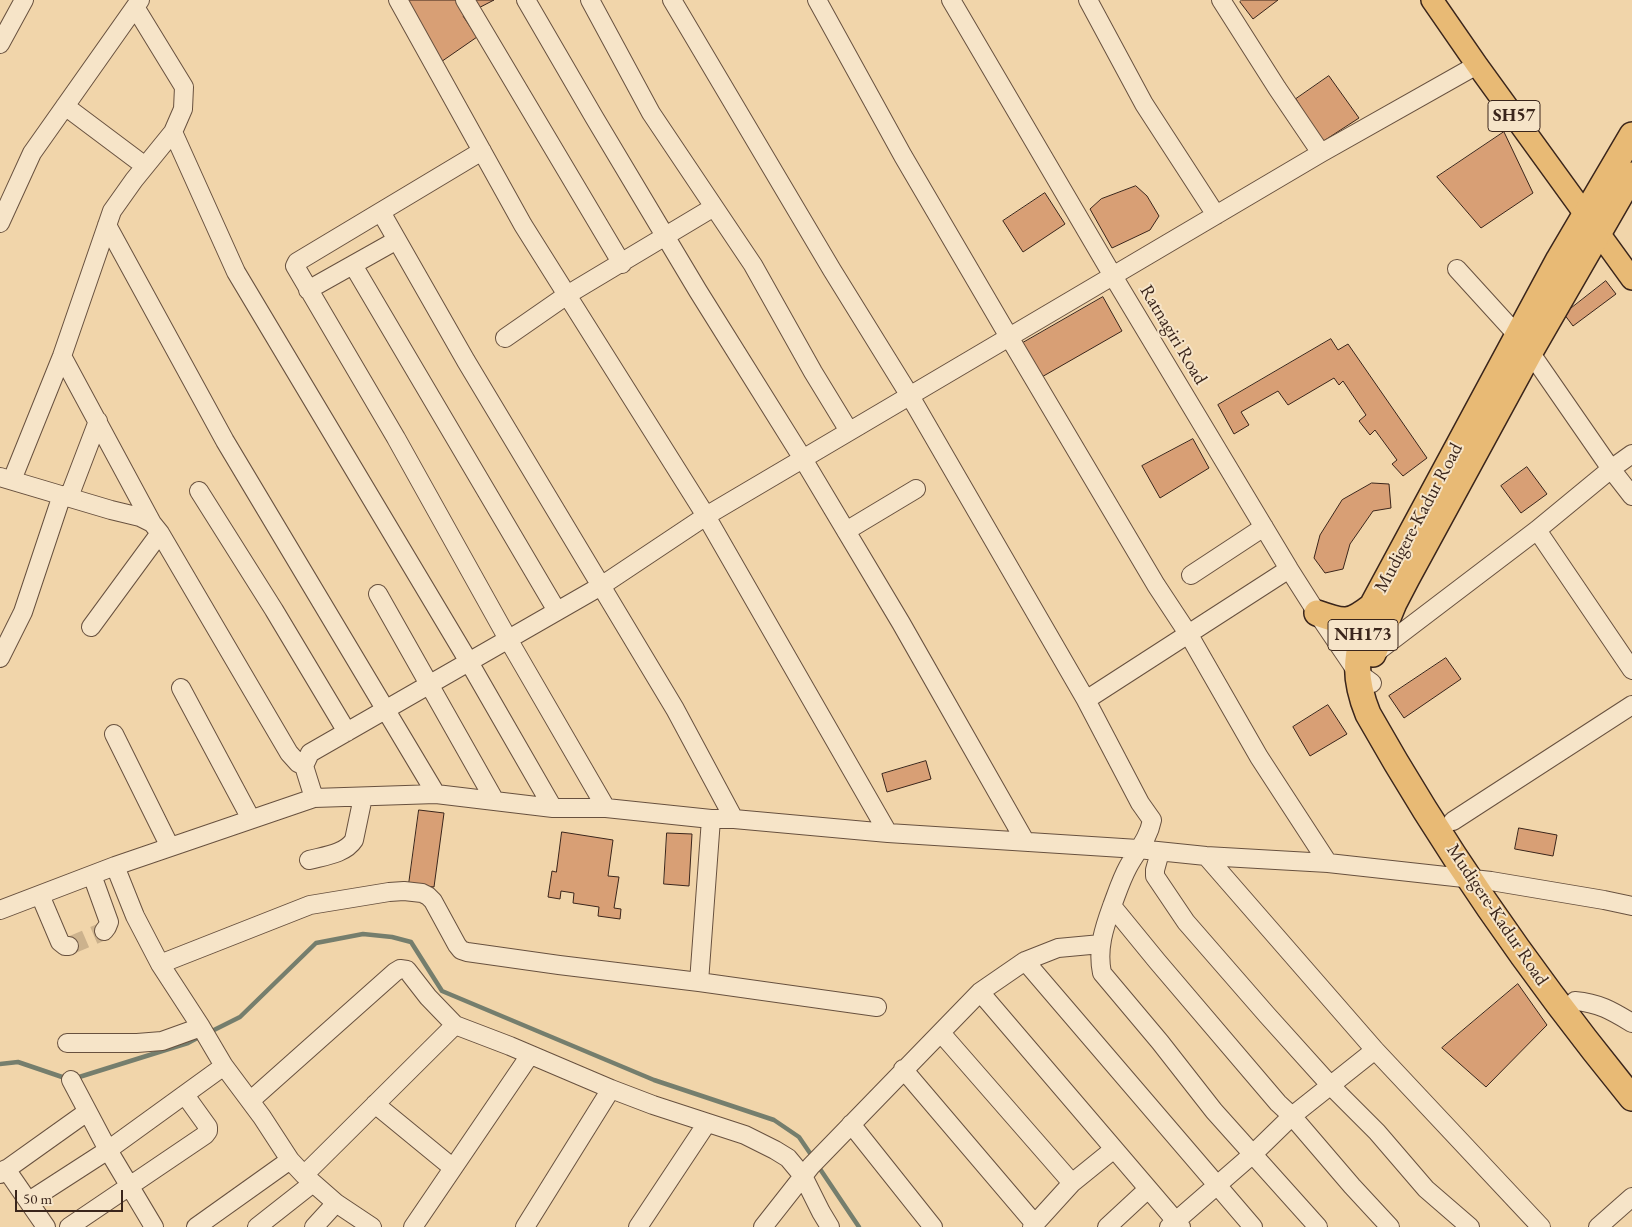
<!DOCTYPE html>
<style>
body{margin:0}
#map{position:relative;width:1632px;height:1227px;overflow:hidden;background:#f1d5aa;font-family:"EB Garamond",serif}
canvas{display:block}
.scale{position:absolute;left:15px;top:1190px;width:108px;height:22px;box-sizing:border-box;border:2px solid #3a251b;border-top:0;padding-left:6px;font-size:15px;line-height:18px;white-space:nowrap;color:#3a251b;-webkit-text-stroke:4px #f6e4c8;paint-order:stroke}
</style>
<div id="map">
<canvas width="1632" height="1227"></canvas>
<div class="scale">50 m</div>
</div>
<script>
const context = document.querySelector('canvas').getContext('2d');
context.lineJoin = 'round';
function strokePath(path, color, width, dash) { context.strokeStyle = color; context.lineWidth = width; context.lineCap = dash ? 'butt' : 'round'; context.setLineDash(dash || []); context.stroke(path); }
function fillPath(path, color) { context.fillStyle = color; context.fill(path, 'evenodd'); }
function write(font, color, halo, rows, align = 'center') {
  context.font = font + ' "EB Garamond",serif'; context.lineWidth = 4; context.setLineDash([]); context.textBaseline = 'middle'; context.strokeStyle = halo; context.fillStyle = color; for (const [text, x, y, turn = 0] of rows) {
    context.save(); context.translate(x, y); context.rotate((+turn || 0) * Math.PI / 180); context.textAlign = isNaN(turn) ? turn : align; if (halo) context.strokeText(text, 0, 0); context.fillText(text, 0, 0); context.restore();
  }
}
const stream = new Path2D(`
 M 208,1033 L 240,1017 L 316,943 L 363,934 L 392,937 L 411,942 L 442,991 L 654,1080 L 774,1120 L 799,1137 L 814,1159
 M 0,1064 L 18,1062 L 68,1079
 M 76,1078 L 188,1043 L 201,1036
 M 818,1166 L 859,1227`);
const building = new Path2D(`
 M 404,0 L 494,0 L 463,16 L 477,37 L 438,64 Z
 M 1242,0 L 1278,0 L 1253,19 L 1240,2 Z
 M 1329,76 L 1359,118 L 1322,142 L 1296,99 Z
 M 1504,132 L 1533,193 L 1481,228 L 1437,177 Z
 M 1136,186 L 1147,196 L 1159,216 L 1150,230 L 1112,248 L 1090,209 L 1101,199 Z
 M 1045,193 L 1065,224 L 1023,252 L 1003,221 Z
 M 1606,281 L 1616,294 L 1573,326 L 1564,314 Z
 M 1103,297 L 1122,331 L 1040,378 L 1021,344 Z
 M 1331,339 L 1338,350 L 1348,344 L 1427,458 L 1403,476 L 1392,464 L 1397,460 L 1375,430 L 1370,435 L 1359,421 L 1366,415 L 1343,381 L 1339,385 L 1334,378 L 1288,405 L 1278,391 L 1241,412 L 1249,425 L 1234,434 L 1218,405 Z
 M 1193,439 L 1209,468 L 1160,498 L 1142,466 Z
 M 1527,467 L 1547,494 L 1521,513 L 1501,486 Z
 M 1372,483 L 1389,484 L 1391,508 L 1373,511 L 1350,544 L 1343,569 L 1325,573 L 1314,558 L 1320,535 L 1342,500 Z
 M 1446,658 L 1461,679 L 1404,718 L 1389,696 Z
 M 1328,705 L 1347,734 L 1310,756 L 1293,727 Z
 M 926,761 L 931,779 L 887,792 L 882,774 Z
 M 419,810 L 444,813 L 434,887 L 409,884 Z
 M 1519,828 L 1557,835 L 1553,856 L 1515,849 Z
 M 562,832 L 613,840 L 608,876 L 619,877 L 614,908 L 621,909 L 620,919 L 598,916 L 599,907 L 573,903 L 574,893 L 561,891 L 560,899 L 548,897 L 552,871 L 556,872 Z
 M 667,833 L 692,834 L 689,886 L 664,884 Z
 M 1518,984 L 1547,1025 L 1486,1087 L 1442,1048 Z`);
const minorTunnel = new Path2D(`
 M 69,946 L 104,931`);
const minor = new Path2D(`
 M 398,0 L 523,225 L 706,516 L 888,833
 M 465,0 L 622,264
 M 526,0 L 594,117 L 698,291 L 803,459 L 901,623 L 1025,841
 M 590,0 L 651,113 L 753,265 L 813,372 L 849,431
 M 672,0 L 832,270 L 910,396 L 1086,700 L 1140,803 L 1152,820 C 1148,840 1137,850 1128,867 C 1121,880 1117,893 1112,906 C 1104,928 1097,949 1102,973 L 1160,1042 L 1214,1111 L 1318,1227
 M 817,0 L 903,156 L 1009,337 L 1156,585 L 1189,635 L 1259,757 L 1328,863
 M 951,0 L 1113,276 L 1289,569 L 1317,613 L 1357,672 L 1372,683
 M 1088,0 L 1144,104 L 1216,215
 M 1221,0 L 1277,88 L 1321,153
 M 135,7 L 184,87 L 183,109 L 173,132 L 236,272 L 469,662 L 553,808
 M 0,44 L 24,0
 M 65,106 L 145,166
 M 482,151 L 297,262 L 295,266 L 396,438 L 508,639 L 606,808
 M 381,212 L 466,361 L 675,709 L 734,819
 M 0,223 L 32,153 L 140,0
 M 107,225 L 225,441 L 436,794
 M 353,265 L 557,611
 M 1457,269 L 1518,336
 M 308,290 L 397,240
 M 505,338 L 567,295 L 714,207
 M 1530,352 L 1611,469 L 1632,496
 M 62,356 L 152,523 L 160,533 L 289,753 L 298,763 L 304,766
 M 0,477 L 111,510 L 140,517 L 152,523
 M 12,480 L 62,356 L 112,211 L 134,180 L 173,132
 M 199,491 L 274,610 L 347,732
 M 69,497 L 98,421
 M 1537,530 L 1632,670
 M 846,531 L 916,489
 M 1191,575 L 1264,527
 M 378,594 L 495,801
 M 91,627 L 160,533
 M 1374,654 L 1537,530 L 1611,469 L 1632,454
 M 0,658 L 23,612 L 62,495
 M 181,688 L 251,819
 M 1086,700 L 1289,569
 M 114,734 L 170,847
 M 314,798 L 304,766 L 310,753 L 601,586 L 706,516 L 1321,153 L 1477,65
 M 1453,821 L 1632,705
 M 1160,852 L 1155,870 L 1155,876 L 1186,922 L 1267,1015 L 1331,1086 L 1377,1132 L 1426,1189 L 1470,1227
 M 1206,856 L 1375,1050 L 1541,1227
 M 309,860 C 324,856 345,854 354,840 L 363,797
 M 115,866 L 135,916 L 160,964 L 201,1027 L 224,1066 L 262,1117 L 290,1160 L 304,1175 L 455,1025
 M 92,875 L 109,922 L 107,927 L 104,931
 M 40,895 L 60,942 L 65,946 L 69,946
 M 1112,906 L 1157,961 L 1278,1103 L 1292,1116 L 1352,1186 L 1390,1227
 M 0,910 L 115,866 L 314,798 L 436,794 L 553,808 L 606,808 L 711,819 L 734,819 L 888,833 L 1138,849 L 1206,856 L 1328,863 L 1491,881 L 1604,900 L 1632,906
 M 1025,961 L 1253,1227
 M 160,964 L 310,905 L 389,892 L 404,891 L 422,893 L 428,896 L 433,901 L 457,945 L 461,950 L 467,952 L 559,965 L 699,982 L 877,1007
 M 699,982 L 711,819
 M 980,992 L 1181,1227
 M 1575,1001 C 1599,1003 1612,1011 1632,1023
 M 941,1033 L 1072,1183
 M 67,1043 L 137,1043 L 162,1041 L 201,1027
 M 903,1069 L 1035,1224
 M 71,1080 L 108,1150 L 154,1227
 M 250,1101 L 395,972 L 400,969 L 407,970 L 428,997 L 455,1025 L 510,1046 L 611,1089 L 653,1105 L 745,1135 L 775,1150 L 788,1158 L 803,1176 L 821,1212 L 830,1227
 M 375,1104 L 453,1168
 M 851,1124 L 933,1227
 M 6,1169 L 46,1227
 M 0,1174 L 87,1112
 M 304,1175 L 336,1203 L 372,1227
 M 29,1201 L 108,1150 L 224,1066
 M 69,1227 L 205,1135 L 208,1131 L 208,1127 L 185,1095
 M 196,1227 L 290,1160
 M 257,1227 L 313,1183
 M 314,1227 L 336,1203
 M 413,1227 L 530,1055
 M 525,1227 L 611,1089
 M 638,1227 L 707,1123
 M 763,1227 L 811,1166 L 980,992 L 1025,961 L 1058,948 L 1101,944
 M 1032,1227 L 1072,1183 L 1114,1149
 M 1107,1227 L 1148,1189
 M 1169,1227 L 1253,1154 L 1292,1116 L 1375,1050
 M 1598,1227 L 1632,1197`);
const major = new Path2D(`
 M 1432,0 L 1477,65 L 1632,279`);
const highway = new Path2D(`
 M 1632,135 L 1559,259 L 1372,606 C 1358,649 1350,670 1368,714 C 1444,849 1534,978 1632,1098
 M 1317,613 C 1345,623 1349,624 1372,606
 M 1373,654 L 1394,603 L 1407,578 L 1530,352 L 1632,175`);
const shields = [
 [1514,116,52],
 [1363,635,70]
];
const shieldNames = [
 ["SH57",1514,116],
 ["NH173",1363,635]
];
const streetNames = [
 ["Ratnagiri Road",1173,335,59],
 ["Mudigere-Kadur Road",1419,518,-62],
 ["Mudigere-Kadur Road",1497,915,56]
];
strokePath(stream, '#757e6d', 4.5);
fillPath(building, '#d89f75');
strokePath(building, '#3a251b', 1);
strokePath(minorTunnel, '#ccb28d', 18, [18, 9]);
strokePath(minor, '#68513f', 20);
strokePath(major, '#3a251b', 24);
strokePath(highway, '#3a251b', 28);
strokePath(minor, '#f6e4c8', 18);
strokePath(major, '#e8ba75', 21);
strokePath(highway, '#e8ba75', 25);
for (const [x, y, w] of shields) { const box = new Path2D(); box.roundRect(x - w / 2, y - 15.5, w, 31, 4); context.fillStyle = '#f6e4c8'; context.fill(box); strokePath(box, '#3a251b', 1); }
write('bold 18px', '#3a251b', null, shieldNames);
write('19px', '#3a251b', '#f6e4c8', streetNames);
</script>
